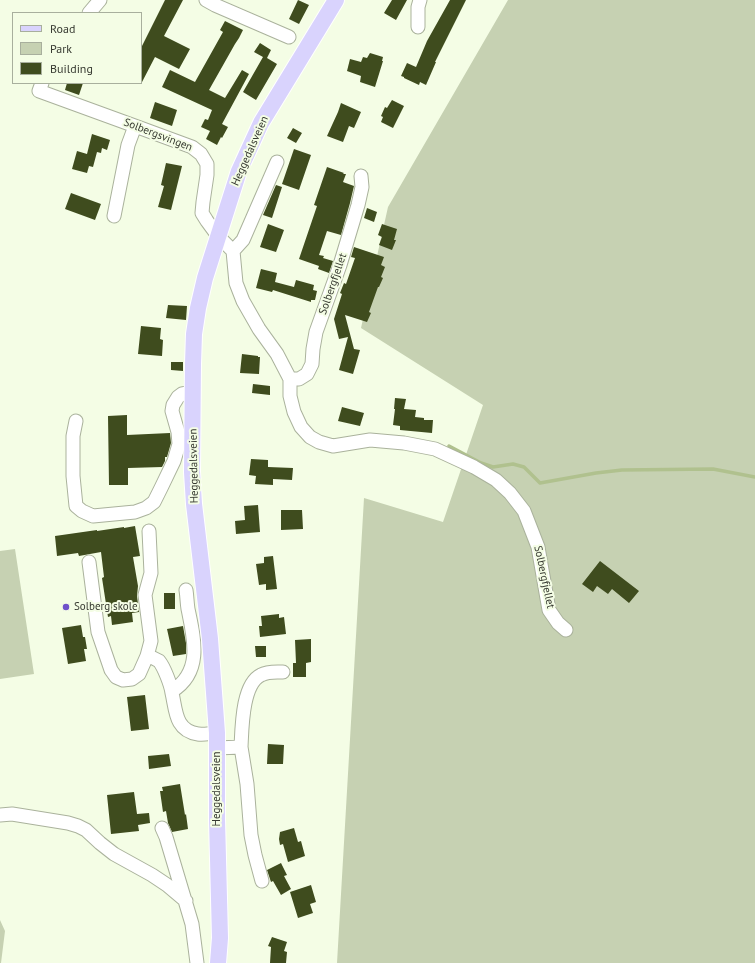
<!DOCTYPE html>
<style>
body{margin:0}
#map{position:relative;width:755px;height:963px;overflow:hidden;background:#f4fde5;font-family:"PT Sans",sans-serif}
canvas{display:block}
.legend{position:absolute;left:12px;top:12px;width:130px;height:72px;box-sizing:border-box;background:#f4fde5;border:1px solid #a8af9d;margin:0;padding:5px 7px;list-style:none;font-size:12px;color:#373a31}
.legend li{display:flex;align-items:center;gap:8px;height:20px}
.legend b{width:20px;border:1px solid #a8af9d}
</style>
<div id="map">
<canvas width="755" height="963"></canvas>
<ul class="legend">
<li><b style="height:5px;background:#d9d3fd"></b>Road</li>
<li><b style="height:11px;background:#c6d1b2"></b>Park</li>
<li><b style="height:11px;background:#3f4c1e"></b>Building</li>
</ul>
</div>
<script>
const context = document.querySelector('canvas').getContext('2d');
context.lineJoin = 'round';
function fillPath(path, color) { context.fillStyle = color; context.fill(path, 'evenodd'); }
function strokePath(path, color, width, dash) { context.strokeStyle = color; context.lineWidth = width; context.lineCap = dash ? 'butt' : 'round'; context.setLineDash(dash || []); context.stroke(path); }
function write(font, color, halo, rows, align = 'center') {
  context.font = font + ' "PT Sans",sans-serif'; context.lineWidth = 4; context.setLineDash([]); context.textBaseline = 'middle'; context.strokeStyle = halo; context.fillStyle = color; for (const [text, x, y, turn = 0] of rows) {
    context.save(); context.translate(x, y); context.rotate((+turn || 0) * Math.PI / 180); context.textAlign = isNaN(turn) ? turn : align; if (halo) context.strokeText(text, 0, 0); context.fillText(text, 0, 0); context.restore();
  }
}
const green = new Path2D(`
 M 508,0 L 755,0 L 755,963 L 337,963 L 364,498 L 443,522 L 483,405 L 361,328 L 388,207 Z
 M 15,549 L 34,674 L 0,679 L 0,551 Z
 M 0,920 L 5,931 L 1,963 L 0,963 Z`);
const stream = new Path2D(`
 M 449,446 L 481,463 L 493,467 L 513,464 L 524,467 L 540,483 L 596,473 L 622,470 L 713,469 L 755,477`);
const building = new Path2D(`
 M 165,0 L 183,0 L 164,36 L 190,49 L 179,69 L 155,57 L 141,84 L 141,48 Z
 M 298,0 L 309,5 L 299,24 L 289,19 Z
 M 392,0 L 407,0 L 396,20 L 384,13 Z
 M 450,0 L 466,0 L 435,62 L 436,62 L 426,85 L 420,82 L 419,85 L 404,78 L 404,77 L 401,76 L 407,63 L 416,67 L 427,41 Z
 M 225,21 L 243,30 L 239,38 L 235,44 L 209,90 L 225,98 L 242,70 L 249,74 L 222,124 L 228,127 L 222,138 L 221,137 L 217,145 L 206,139 L 210,131 L 201,127 L 205,119 L 208,120 L 212,110 L 162,87 L 170,70 L 195,82 L 223,32 L 220,30 Z
 M 260,43 L 271,50 L 267,58 L 277,64 L 256,100 L 243,92 L 263,57 L 254,52 Z
 M 370,53 L 383,57 L 382,61 L 383,61 L 375,87 L 360,82 L 361,76 L 347,71 L 350,59 L 361,62 L 363,57 L 367,58 Z
 M 67,83 L 83,83 L 79,95 L 65,90 Z
 M 392,100 L 404,106 L 393,128 L 381,122 L 383,117 L 381,116 L 385,107 L 387,108 Z
 M 155,102 L 177,110 L 172,126 L 150,118 Z
 M 341,103 L 361,112 L 354,128 L 349,126 L 343,142 L 327,136 L 338,112 Z
 M 293,128 L 302,133 L 296,143 L 287,138 Z
 M 92,134 L 110,140 L 107,150 L 102,148 L 101,153 L 97,152 L 93,167 L 89,166 L 87,173 L 72,169 L 77,151 L 87,154 Z
 M 294,149 L 311,155 L 299,190 L 282,184 Z
 M 166,163 L 182,166 L 171,210 L 158,207 L 164,186 L 161,185 Z
 M 327,167 L 344,173 L 343,174 L 346,174 L 343,182 L 354,186 L 350,203 L 341,235 L 327,231 L 319,255 L 324,256 L 323,258 L 333,261 L 329,273 L 318,269 L 319,266 L 299,259 L 317,206 L 314,205 Z
 M 276,185 L 282,187 L 272,218 L 263,215 Z
 M 71,193 L 101,204 L 95,220 L 65,209 Z
 M 367,208 L 377,212 L 374,222 L 364,218 Z
 M 268,224 L 284,230 L 276,252 L 260,247 Z
 M 382,224 L 397,229 L 394,240 L 396,240 L 392,250 L 379,245 L 382,237 L 378,235 Z
 M 354,247 L 384,257 L 381,265 L 385,267 L 381,277 L 383,278 L 379,287 L 378,287 L 369,312 L 371,313 L 367,322 L 345,315 L 354,349 L 360,350 L 353,374 L 339,370 L 348,337 L 339,339 L 334,319 L 342,294 L 340,293 L 344,283 L 346,284 L 355,258 L 351,257 Z
 M 261,269 L 277,273 L 275,282 L 294,287 L 296,280 L 314,285 L 313,290 L 317,291 L 315,300 L 311,300 L 311,302 L 273,290 L 272,292 L 256,288 Z
 M 168,305 L 187,306 L 186,320 L 166,318 Z
 M 141,326 L 161,328 L 160,339 L 163,340 L 162,356 L 138,354 Z
 M 242,354 L 258,356 L 258,357 L 260,357 L 259,374 L 240,373 Z
 M 171,362 L 183,362 L 183,371 L 171,370 Z
 M 253,384 L 270,386 L 270,395 L 252,393 Z
 M 395,398 L 406,399 L 404,409 L 416,410 L 415,417 L 424,418 L 424,420 L 433,420 L 432,433 L 400,430 L 400,426 L 393,425 L 395,409 L 394,409 Z
 M 342,407 L 364,413 L 360,426 L 338,421 Z
 M 127,415 L 127,435 L 170,433 L 171,443 L 167,457 L 165,457 L 165,461 L 162,467 L 128,468 L 128,485 L 109,485 L 108,416 Z
 M 251,459 L 268,460 L 268,467 L 293,468 L 292,480 L 273,479 L 273,485 L 255,484 L 256,476 L 249,475 Z
 M 258,505 L 260,532 L 236,534 L 235,521 L 245,520 L 244,506 Z
 M 281,510 L 302,510 L 303,529 L 281,530 Z
 M 135,526 L 140,556 L 133,557 L 138,586 L 137,596 L 139,612 L 132,613 L 133,622 L 112,625 L 111,616 L 108,617 L 102,578 L 104,577 L 101,552 L 79,556 L 78,553 L 57,556 L 55,536 L 97,530 L 97,531 L 124,527 L 124,528 Z
 M 273,556 L 277,589 L 266,590 L 266,584 L 259,585 L 256,564 L 264,563 L 264,557 Z
 M 600,561 L 639,591 L 629,603 L 612,589 L 608,594 L 597,586 L 593,592 L 582,584 Z
 M 164,593 L 175,593 L 175,609 L 164,609 Z
 M 279,614 L 279,618 L 284,617 L 286,634 L 260,637 L 259,626 L 262,626 L 261,616 Z
 M 81,625 L 83,637 L 85,637 L 87,649 L 84,649 L 86,661 L 68,664 L 62,628 Z
 M 183,626 L 186,643 L 186,654 L 173,656 L 167,629 Z
 M 311,639 L 311,662 L 306,663 L 306,677 L 293,677 L 293,663 L 296,663 L 295,640 Z
 M 255,646 L 266,646 L 266,657 L 256,657 Z
 M 145,695 L 149,729 L 131,731 L 127,697 Z
 M 268,744 L 284,745 L 283,764 L 267,764 Z
 M 169,754 L 171,766 L 149,769 L 148,756 Z
 M 180,784 L 185,815 L 186,814 L 188,829 L 172,832 L 168,823 L 166,811 L 163,812 L 160,791 L 163,791 L 162,787 Z
 M 134,792 L 137,814 L 149,813 L 150,823 L 138,825 L 139,831 L 111,834 L 107,795 Z
 M 294,828 L 298,842 L 301,841 L 305,856 L 288,862 L 283,844 L 280,845 L 279,839 L 280,832 Z
 M 281,863 L 287,875 L 284,876 L 291,889 L 281,895 L 273,881 L 271,882 L 267,870 Z
 M 311,885 L 316,902 L 310,904 L 313,913 L 298,918 L 290,892 Z
 M 272,937 L 287,942 L 284,951 L 287,952 L 286,963 L 270,963 L 271,947 L 268,946 Z`);
const minor = new Path2D(`
 M 206,0 L 215,5 L 289,37
 M 89,13 L 100,0
 M 418,27 L 418,7 L 420,0
 M 42,83 L 39,91 L 135,126 L 192,147 L 201,154 L 207,164 L 207,175 L 203,202 L 202,213 L 207,221 L 218,236 L 233,251 L 236,283 L 243,301 L 259,329 L 277,354 L 290,379 L 299,379 L 307,374 L 312,364 L 313,349 L 316,332 L 340,265 L 358,205 L 362,187 L 361,176
 M 114,216 L 128,145 L 135,126
 M 233,251 L 243,240 L 277,162
 M 290,379 L 290,396 L 294,412 L 301,427 L 310,437 L 319,442 L 333,446 L 370,440 L 404,443 L 435,449 L 474,467 L 496,480 L 510,493 L 524,511 L 538,547 L 549,610 L 558,623 L 566,630
 M 76,421 L 73,436 L 73,476 L 76,506 L 82,511 L 93,516 L 135,512 L 146,508 L 154,502 L 161,488 L 174,461 L 179,444 L 178,432 L 172,411 L 173,405 L 178,397 L 182,394 L 193,392
 M 89,562 L 98,632 L 111,670 L 116,677 L 123,680 L 132,679 L 139,674 L 147,656 L 151,641 L 145,595 L 151,573 L 149,531
 M 147,656 C 151,657 156,659 159,661 C 164,667 171,685 172,693 C 176,710 175,731 198,734 C 204,735 211,733 217,733
 M 172,691 C 203,672 194,638 188,609 C 187,603 187,596 186,590
 M 241,747 C 242,728 242,684 261,675 C 268,671 276,672 283,672
 M 217,748 L 241,747 L 247,784 L 251,835 L 255,855 L 262,881
 M 0,815 L 12,814 L 68,823 L 78,826 L 86,830 L 100,843 L 114,854 L 152,875 L 167,885 L 186,901
 M 162,828 L 166,837 L 192,924 L 197,963`);
const major = new Path2D(`
 M 218,963 L 220,938 L 217,819 L 217,733 L 210,639 L 194,504 L 192,472 L 193,364 L 194,334 L 198,308 L 205,278 L 239,171 L 261,123 L 336,0`);
const markers = [
 [66,607,4,"#6f51ca"]
];
const streetNames = [
 ["Solbergsvingen",158,135,21],
 ["Heggedalsveien",250,151,-66],
 ["Solbergfjellet",333,284,-71],
 ["Heggedalsveien",194,466,-91],
 ["Solbergfjellet",544,577,78],
 ["Heggedalsveien",217,789,-90]
];
const poiNames = [
 ["Solberg skole",74,607]
];
fillPath(green, '#c6d1b2');
strokePath(stream, '#b0c18e', 3.5);
fillPath(building, '#3f4c1e');
strokePath(minor, '#aab29c', 15);
strokePath(major, '#fff', 18);
strokePath(minor, '#fff', 13);
strokePath(major, '#d9d3fd', 16);
for (const [x, y, r, color] of markers) { const dot = new Path2D(); dot.arc(x, y, r, 0, 2 * Math.PI); context.fillStyle = color; context.fill(dot); strokePath(dot, '#f4fde5', 1.5); }
write('11px', '#373a31', '#f4fde5', streetNames);
write('11px', '#373a31', '#f4fde5', poiNames, 'left');
</script>
